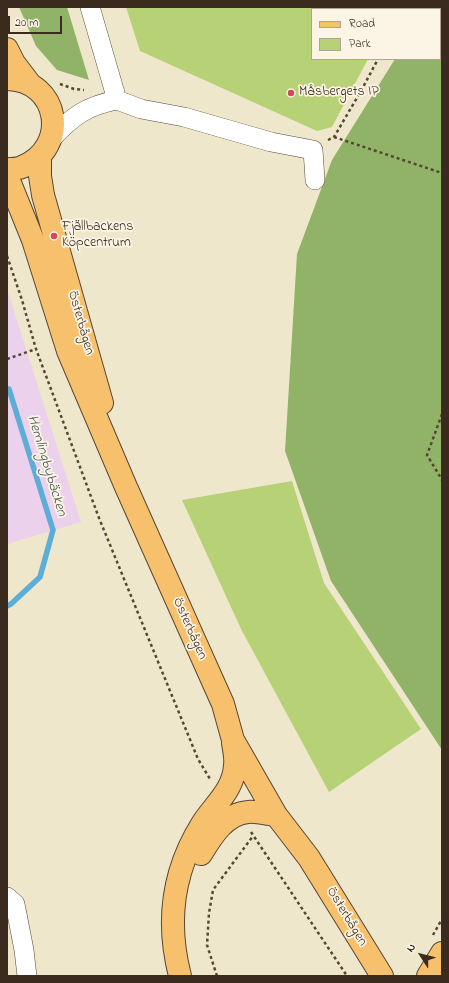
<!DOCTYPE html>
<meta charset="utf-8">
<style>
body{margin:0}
#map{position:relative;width:449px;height:983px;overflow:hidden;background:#efe7cb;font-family:"Indie Flower",sans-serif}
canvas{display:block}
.frame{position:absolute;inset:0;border:8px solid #3b2a1e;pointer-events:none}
.legend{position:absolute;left:311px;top:8px;width:130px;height:52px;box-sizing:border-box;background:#fcf5e5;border:1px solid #afa495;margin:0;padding:5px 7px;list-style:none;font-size:12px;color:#3b2a1e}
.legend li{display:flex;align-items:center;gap:8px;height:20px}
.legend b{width:20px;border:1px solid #afa495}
.north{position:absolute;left:401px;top:935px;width:40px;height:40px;-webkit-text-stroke:3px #fcf5e5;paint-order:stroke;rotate:306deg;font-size:11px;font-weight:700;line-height:16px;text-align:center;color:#3b2a1e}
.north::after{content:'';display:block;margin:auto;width:14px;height:18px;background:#3b2a1e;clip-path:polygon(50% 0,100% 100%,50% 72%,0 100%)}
.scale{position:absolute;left:8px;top:16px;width:54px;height:18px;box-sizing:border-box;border:2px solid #3b2a1e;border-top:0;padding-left:5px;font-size:12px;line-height:14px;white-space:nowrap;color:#3b2a1e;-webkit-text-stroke:3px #fcf5e5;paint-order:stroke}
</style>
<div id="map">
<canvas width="449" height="983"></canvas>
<div class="frame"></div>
<ul class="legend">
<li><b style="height:5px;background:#f7c06c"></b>Road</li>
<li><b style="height:11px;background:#b7d176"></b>Park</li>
</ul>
<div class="north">N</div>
<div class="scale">20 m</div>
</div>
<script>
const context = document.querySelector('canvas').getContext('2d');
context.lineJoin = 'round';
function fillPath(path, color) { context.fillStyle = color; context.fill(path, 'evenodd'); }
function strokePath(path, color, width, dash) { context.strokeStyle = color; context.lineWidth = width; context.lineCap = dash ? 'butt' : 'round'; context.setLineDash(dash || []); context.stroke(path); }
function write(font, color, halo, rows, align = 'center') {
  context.font = font + ' "Indie Flower",sans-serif'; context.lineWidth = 3.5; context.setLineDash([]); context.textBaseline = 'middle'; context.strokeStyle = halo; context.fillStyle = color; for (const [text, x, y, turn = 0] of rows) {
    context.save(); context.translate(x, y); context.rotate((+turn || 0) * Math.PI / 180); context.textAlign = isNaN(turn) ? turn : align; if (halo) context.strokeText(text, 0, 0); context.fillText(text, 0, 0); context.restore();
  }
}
const built = new Path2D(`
 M 7,289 L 81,522 L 7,544 Z`);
const green = new Path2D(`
 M 126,7 L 396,7 L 394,9 L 312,9 L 312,59 L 368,59 L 332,127 L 317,131 L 140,51 Z
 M 292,481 L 324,583 L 421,729 L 329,792 L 241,629 L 182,500 Z`);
const forest = new Path2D(`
 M 19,7 L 67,7 L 89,80 L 57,70 L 36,46 Z
 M 427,7 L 442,7 L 442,750 L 331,581 L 285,451 L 297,254 L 332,160 L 395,59 L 440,59 L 440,9 L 426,9 Z`);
const stream = new Path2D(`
 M 7,606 L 11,604 L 40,577 L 53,530 L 9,389`);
const path = new Path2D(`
 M 404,9 L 405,7
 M 60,84 L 74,89 L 84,90
 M 334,137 L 442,173
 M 328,140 L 334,137 L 361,91 L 378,59
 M 7,256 L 22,300 L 36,349 L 99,518 L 198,759 L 210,779
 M 7,359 L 36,349
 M 442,414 L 427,455 L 442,480
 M 251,832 L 347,976
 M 433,935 L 442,919
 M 217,976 L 207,945 L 209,913 L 213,890 L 253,836`);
const minor = new Path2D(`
 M 117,100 L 141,109 L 184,117 L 271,142 L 313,150 L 315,180
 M 51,139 C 73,116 86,106 117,100 L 90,7
 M 7,897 L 15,904 L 24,950 L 27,976`);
const major = new Path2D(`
 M 7,49 L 14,63 L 30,84
 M 7,79 C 60,80 70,148 22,167 C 18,169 12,169 7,169
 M 40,157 L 40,176 L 43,195 L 102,403
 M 7,181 L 10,183 L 33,240 L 68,351 L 126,487 L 223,704 L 233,740 L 276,815 L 309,858 L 382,976
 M 201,854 C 212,836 225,814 248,812 C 256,811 267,814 276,815
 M 180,976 C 166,922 172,872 202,824 C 214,805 234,790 235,765 C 236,758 234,750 233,743
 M 428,976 L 442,953`);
const markers = [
 [291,93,4,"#d1495b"],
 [54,236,4,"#d1495b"]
];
const poiNames = [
 ["Måsbergets IP",299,93],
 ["Fjällbackens",62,228],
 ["Köpcentrum",62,244]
];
const streetNames = [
 ["Österbågen",80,323,74],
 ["Österbågen",189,629,66],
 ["Österbågen",346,917,59]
];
const waterNames = [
 ["Hemlingbybäcken",46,466,73]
];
fillPath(built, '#ebd1eb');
fillPath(green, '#b7d176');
fillPath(forest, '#91b367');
strokePath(stream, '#5cadd7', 5.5);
strokePath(minor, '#564638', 20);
strokePath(major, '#564638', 24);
strokePath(path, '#564638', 2.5, [3, 3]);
strokePath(minor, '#fff', 19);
strokePath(major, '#f7c06c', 22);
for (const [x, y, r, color] of markers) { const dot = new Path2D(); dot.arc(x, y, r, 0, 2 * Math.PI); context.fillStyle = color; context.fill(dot); strokePath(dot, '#fcf5e5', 1.5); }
write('14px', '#3b2a1e', '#fcf5e5', poiNames, 'left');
write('14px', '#3b2a1e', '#fcf5e5', streetNames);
write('italic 15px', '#47585f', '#fcf5e5', waterNames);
</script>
